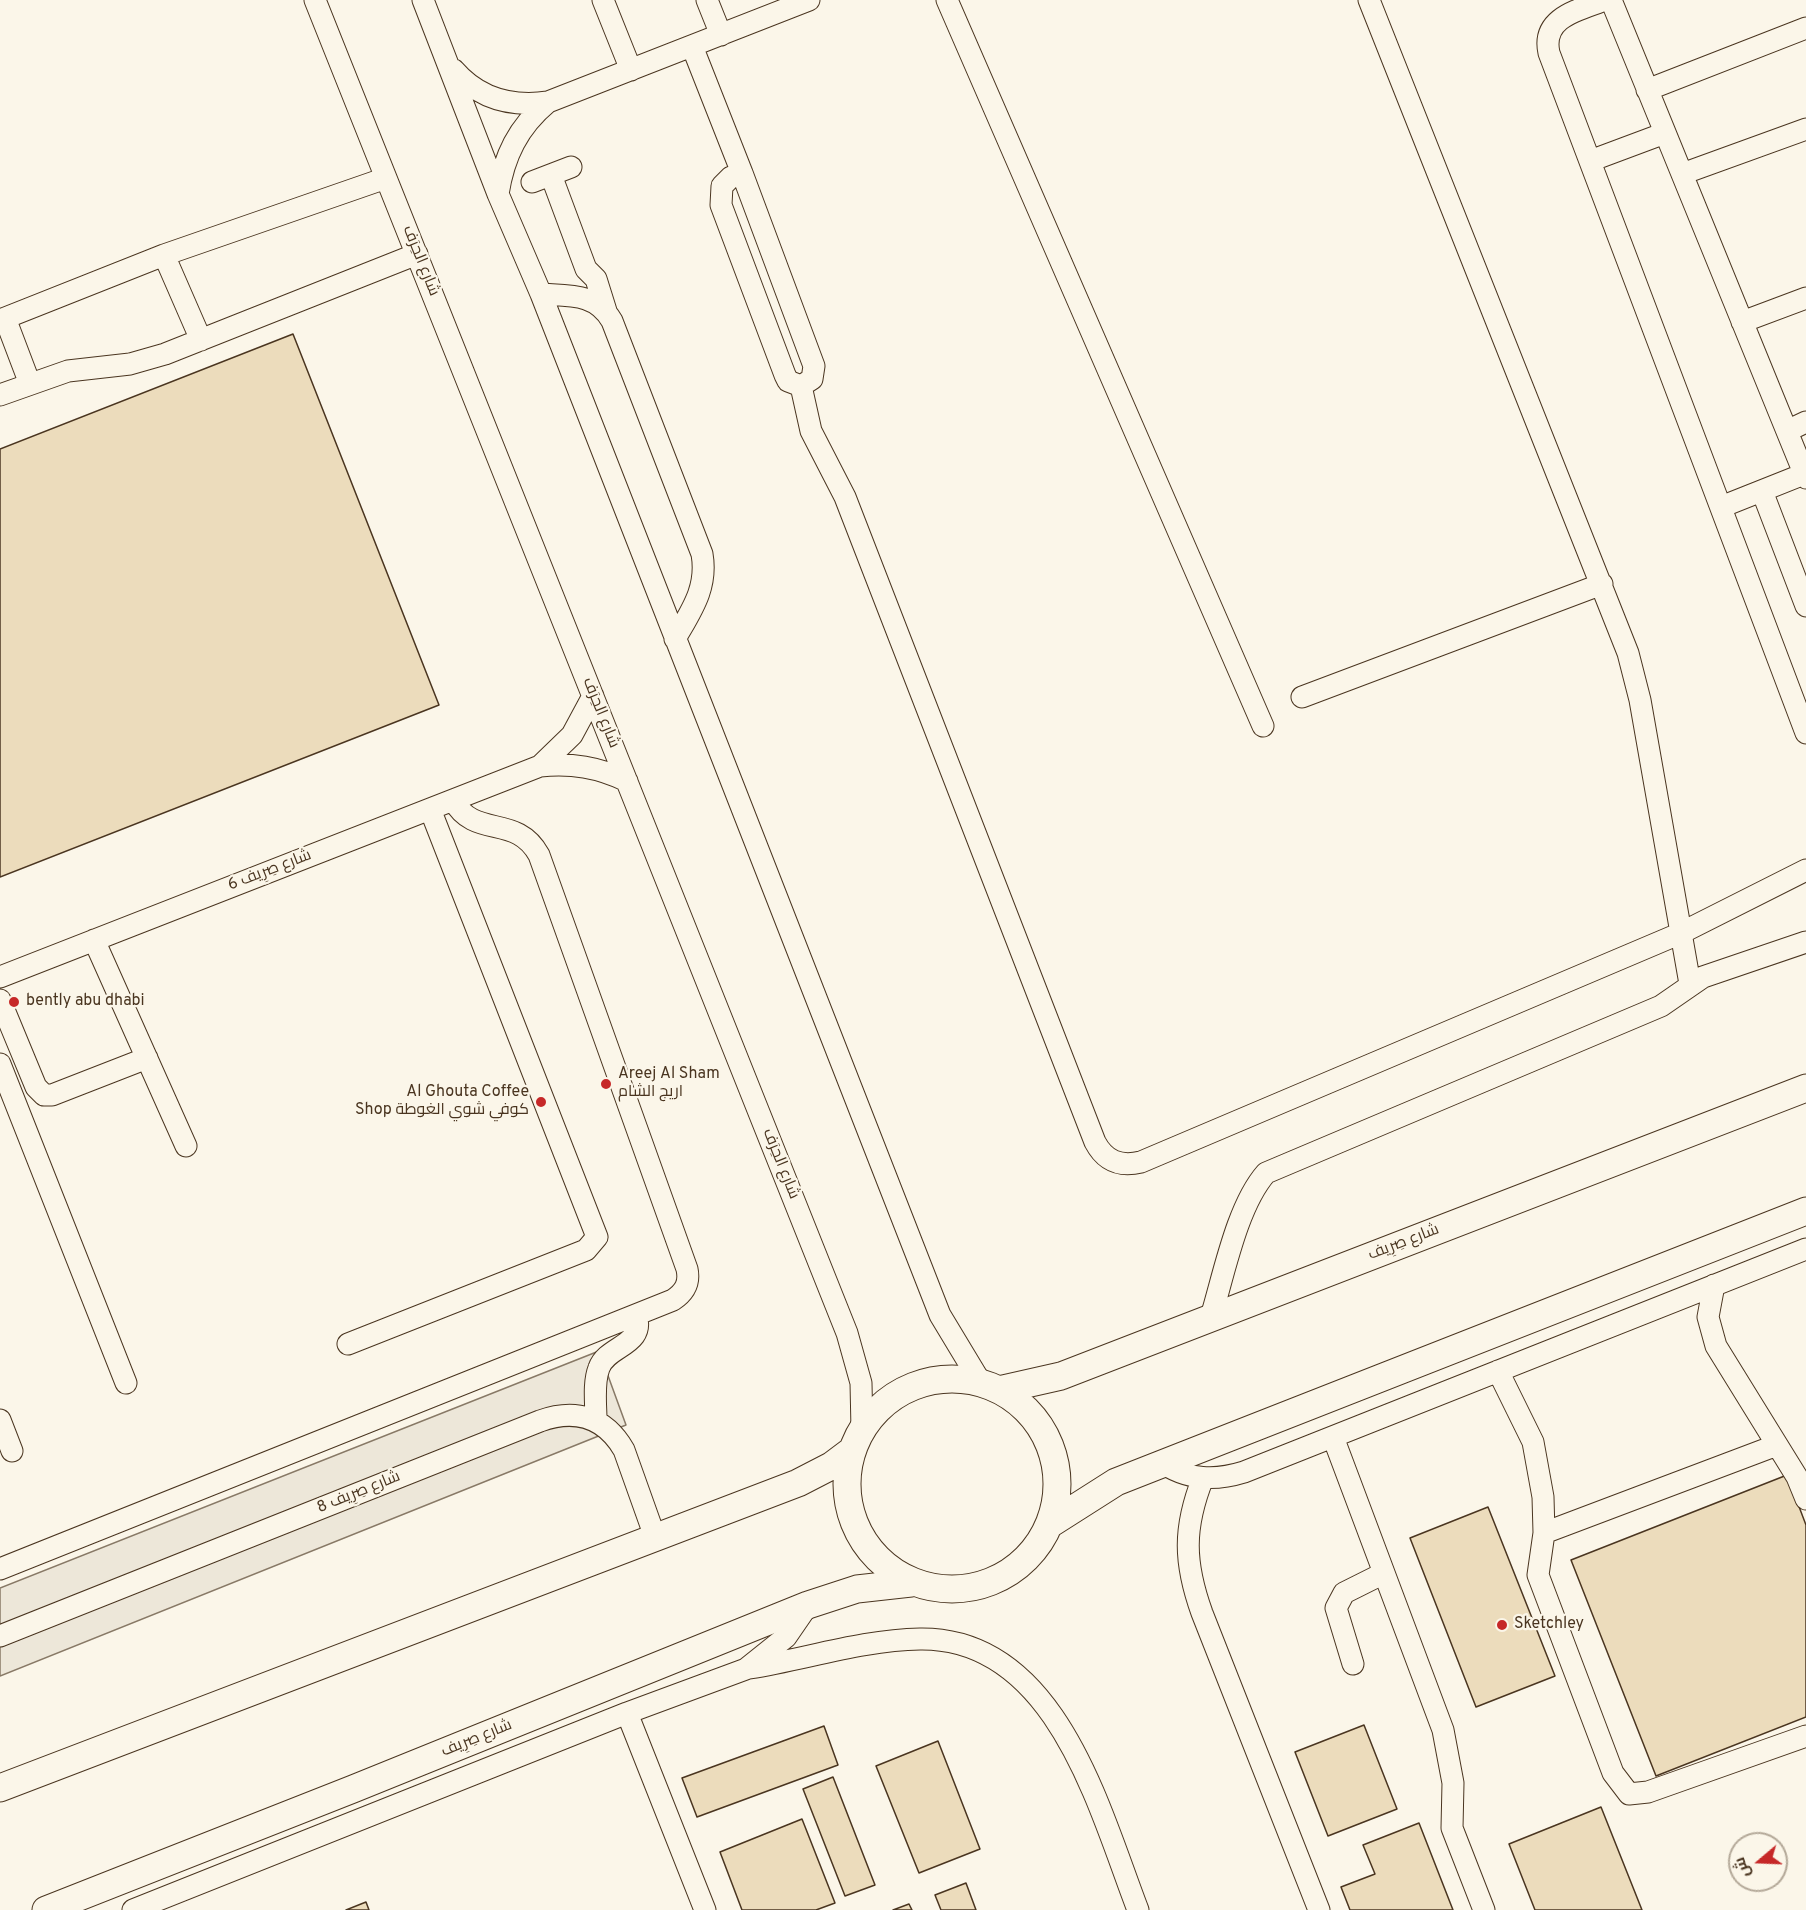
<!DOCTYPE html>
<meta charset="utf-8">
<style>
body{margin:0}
#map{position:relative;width:1806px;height:1910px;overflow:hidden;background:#fbf6e9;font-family:Overpass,Cairo,sans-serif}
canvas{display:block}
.north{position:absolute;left:1728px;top:1832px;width:60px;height:60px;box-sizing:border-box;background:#fbf6e9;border:2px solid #b4a999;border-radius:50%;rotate:251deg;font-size:16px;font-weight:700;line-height:24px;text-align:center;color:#4a3520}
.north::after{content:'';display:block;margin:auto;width:21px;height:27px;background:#c62828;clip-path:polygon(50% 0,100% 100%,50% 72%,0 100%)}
</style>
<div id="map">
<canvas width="1806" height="1910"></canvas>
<div class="north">ش</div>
</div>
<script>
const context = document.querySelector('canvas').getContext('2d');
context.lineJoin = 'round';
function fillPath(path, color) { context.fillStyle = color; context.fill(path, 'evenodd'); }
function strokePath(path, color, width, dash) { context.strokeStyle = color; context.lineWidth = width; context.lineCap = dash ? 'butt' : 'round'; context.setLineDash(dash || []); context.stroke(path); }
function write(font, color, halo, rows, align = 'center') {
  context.font = font + ' Overpass,Cairo,sans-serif'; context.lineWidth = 4.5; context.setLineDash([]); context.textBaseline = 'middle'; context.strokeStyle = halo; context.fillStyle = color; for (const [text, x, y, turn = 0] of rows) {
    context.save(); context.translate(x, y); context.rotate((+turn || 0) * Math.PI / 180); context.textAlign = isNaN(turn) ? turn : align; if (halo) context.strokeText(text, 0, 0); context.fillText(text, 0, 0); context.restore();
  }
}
const parking = new Path2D(`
 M 599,1351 L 626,1425 L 0,1676 L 0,1588 Z`);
const building = new Path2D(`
 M 293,334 L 439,705 L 0,877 L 0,449 Z
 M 1787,1475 L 1806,1525 L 1806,1717 L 1656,1776 L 1571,1560 Z
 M 1488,1507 L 1555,1676 L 1476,1707 L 1410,1538 Z
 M 1364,1725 L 1397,1809 L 1328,1836 L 1295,1752 Z
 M 824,1726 L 838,1765 L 697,1817 L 682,1778 Z
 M 938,1741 L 980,1849 L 919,1873 L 876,1766 Z
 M 833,1777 L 875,1885 L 845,1896 L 803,1789 Z
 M 1601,1807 L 1642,1910 L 1535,1910 L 1509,1844 Z
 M 802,1819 L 835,1903 L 816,1910 L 742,1910 L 720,1852 Z
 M 1419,1823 L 1453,1910 L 1350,1910 L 1341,1887 L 1375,1874 L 1363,1845 Z
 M 966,1883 L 976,1910 L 941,1910 L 935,1895 Z
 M 366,1902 L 369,1910 L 346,1910 Z
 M 909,1904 L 912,1910 L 893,1910 Z`);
const minor = new Path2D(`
 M 315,0 L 847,1333 L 861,1383 L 862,1430
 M 423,0 L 498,194 L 541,294 L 940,1315 L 981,1383
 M 603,0 L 631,70
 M 707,0 L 721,35
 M 947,0 L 1263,726
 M 1369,0 L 1628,653 L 1640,700 L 1690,984
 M 1605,0 C 1579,10 1541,17 1549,53 L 1806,733
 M 1611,0 L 1806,478
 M 692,46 L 742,173
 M 454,70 C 479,99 512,107 548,102 L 809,0
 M 1647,90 L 1806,28
 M 1590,161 L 1665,133
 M 742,173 L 814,366 L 812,379 L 801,386 L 788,381 L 785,375 L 721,205 L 722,186 L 731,177 Z
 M 1682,174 L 1806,129
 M 551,175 L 586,269 L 596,279 L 606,311
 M 532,182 L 571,167
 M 498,194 C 504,156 518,127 548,102
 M 164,255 L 201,340
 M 541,294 C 570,296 596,293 612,321 L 702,554 C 708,588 691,611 675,639
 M 5,318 L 30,384
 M 0,320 L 164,255 L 386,178
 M 1742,322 L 1806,298
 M 801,386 L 811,431 L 845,497 L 1095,1142 C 1105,1161 1120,1167 1141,1162 L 1681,933 L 1806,870
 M 0,395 L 68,371 L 130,364 L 165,354 L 417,254
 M 1787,431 L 1806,422
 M 1762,491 L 1806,606
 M 1721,507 L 1804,474
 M 1302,697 L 1602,584
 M 540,766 C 572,763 598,767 627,781
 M 94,940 L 186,1146
 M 0,977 L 540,766 L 572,735 L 593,696
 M 0,1000 L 36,1087 L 44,1095 L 52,1095 L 147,1058
 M 0,1064 L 126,1383
 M 1714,1285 L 1708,1317 L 1716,1346 L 1797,1477 L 1806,1499
 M 1211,1317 C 1224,1274 1237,1206 1266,1173 L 1661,1006 L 1703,977 L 1806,942
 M 348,1344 L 586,1250 L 597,1237 L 430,809
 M 1498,1371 L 1533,1442 L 1543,1497 L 1544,1533 L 1538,1575 L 1613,1773 L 1629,1794 L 1648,1792 L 1806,1736
 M 0,1420 L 12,1451
 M 596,1420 C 596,1404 593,1383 599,1368 C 607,1345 646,1346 636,1315
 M 1333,1437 L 1443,1730 L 1453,1783 L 1452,1828 L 1484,1910
 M 1164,1464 C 1189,1480 1215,1481 1244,1472 L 1806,1249
 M 1203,1478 C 1183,1528 1184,1563 1202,1613 L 1319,1910
 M 1544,1533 L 1777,1445
 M 0,1569 L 673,1300 C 685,1292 690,1283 687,1269 L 539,855 C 516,813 475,840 453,800
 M 0,1636 L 540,1421 C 576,1408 605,1417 624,1450 L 655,1537
 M 1353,1664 L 1336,1608 L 1344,1593 L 1384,1573
 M 750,1668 C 806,1659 863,1640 920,1639 C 1056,1637 1099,1809 1138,1910
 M 627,1713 L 705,1910
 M 133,1910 L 627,1713 L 746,1669 L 786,1637 L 808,1605`);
const major = new Path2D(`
 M847 1484a105 105 0 1 1 210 0a105 105 0 1 1-210 0Z
 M 999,1390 L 1061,1376 L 1806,1088
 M 1050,1524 L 1116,1482 L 1806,1211
 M 0,1788 L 798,1483 L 831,1466 L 851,1451
 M 46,1910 L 353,1789 L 808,1605 L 857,1589 L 911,1583`);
const markers = [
 [14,1002,6,"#c62828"],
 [606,1084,6,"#c62828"],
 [541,1102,6,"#c62828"],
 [1502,1625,6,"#c62828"]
];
const streetNames = [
 ["شارع الحِرَف",420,261,68],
 ["شارع الحِرَف",600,713,68],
 ["شارع صِرِيف 6",270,871,-21],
 ["شارع الحِرَف",780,1164,68],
 ["شارع صِرِيف",1404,1243,-21],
 ["شارع صِرِيف 8",359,1493,-22],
 ["شارع صِرِيف",477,1739,-22]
];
const poiNames = [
 ["bently abu dhabi",26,1002],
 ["Areej Al Sham",618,1075],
 ["اريج الشام",618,1093],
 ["Al Ghouta Coffee",529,1093,"right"],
 ["Shop كوفي شوي الغوطة",529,1111,"right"],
 ["Sketchley",1514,1625]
];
fillPath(parking, '#ede7d9');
strokePath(parking, '#887966', 1.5);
fillPath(building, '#ecdcbc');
strokePath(building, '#4a3520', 1.5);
strokePath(minor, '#4a3520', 23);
strokePath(major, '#4a3520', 29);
strokePath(minor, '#fbf6e9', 21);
strokePath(major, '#fbf6e9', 27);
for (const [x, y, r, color] of markers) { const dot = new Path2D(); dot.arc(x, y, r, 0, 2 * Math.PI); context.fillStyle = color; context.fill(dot); strokePath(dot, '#fbf6e9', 2); }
write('16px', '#4a3520', '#fbf6e9', streetNames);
write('16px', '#4a3520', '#fbf6e9', poiNames, 'left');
</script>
